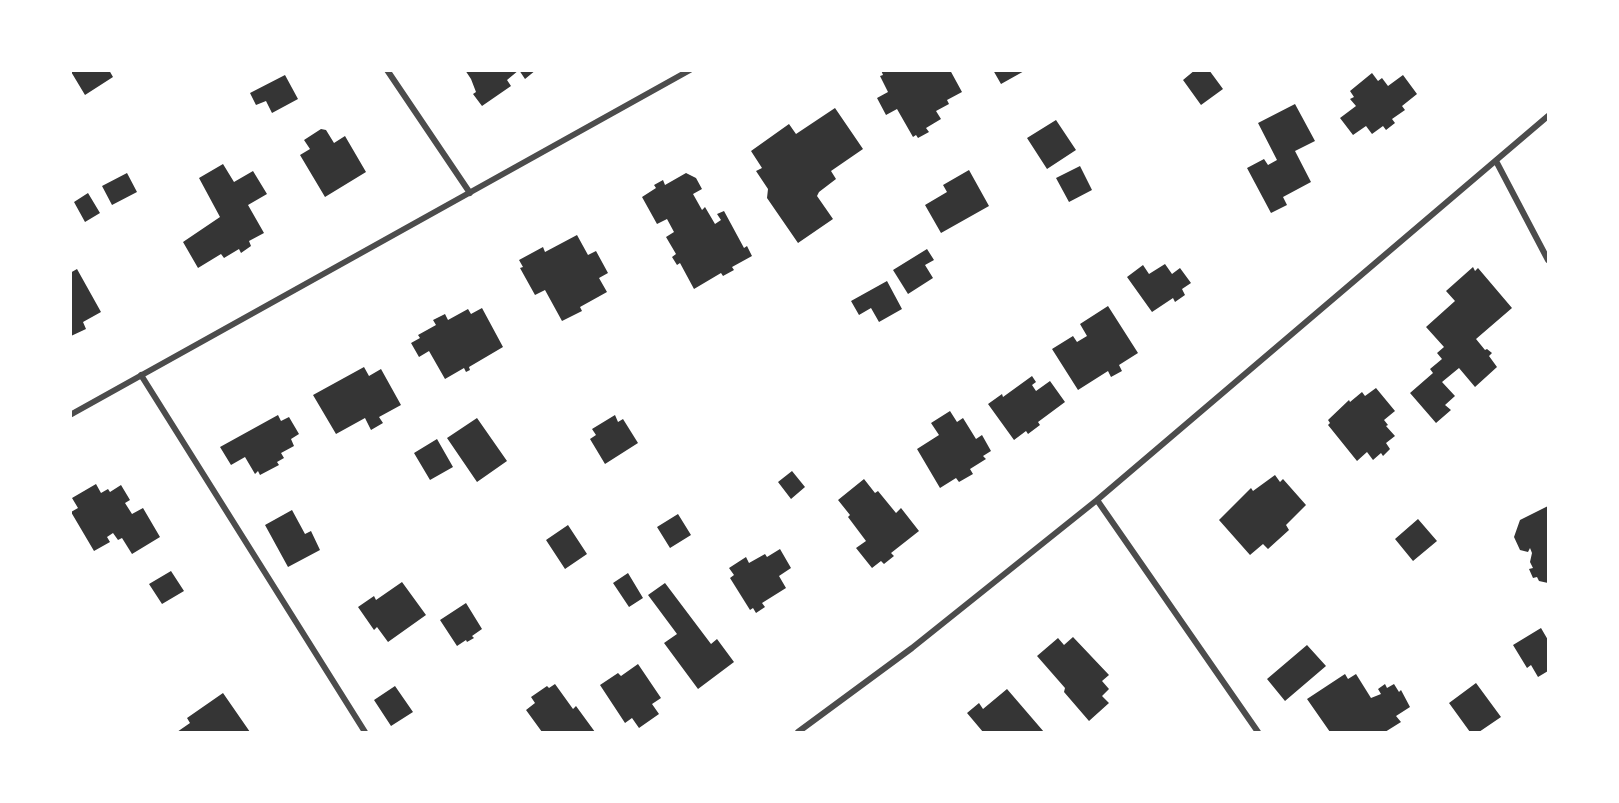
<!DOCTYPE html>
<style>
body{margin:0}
#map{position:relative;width:1619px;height:803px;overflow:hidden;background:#fff;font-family:"Zilla Slab",serif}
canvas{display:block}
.frame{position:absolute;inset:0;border:72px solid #fff;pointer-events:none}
</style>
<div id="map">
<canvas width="1619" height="803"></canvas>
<div class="frame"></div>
</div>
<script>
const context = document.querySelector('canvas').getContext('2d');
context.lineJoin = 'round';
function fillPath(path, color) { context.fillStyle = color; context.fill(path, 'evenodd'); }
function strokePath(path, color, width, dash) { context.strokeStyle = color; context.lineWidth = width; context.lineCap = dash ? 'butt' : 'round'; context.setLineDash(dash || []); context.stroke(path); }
const building = new Path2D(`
 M 70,70 L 109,70 L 113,77 L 85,95 Z
 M 465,70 L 519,70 L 507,80 L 511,86 L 482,106 L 473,94 L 476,92 L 471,79 Z
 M 519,70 L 536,70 L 525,79 Z
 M 881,70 L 950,70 L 962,92 L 947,100 L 949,104 L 936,111 L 941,119 L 926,128 L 929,132 L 918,138 L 916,135 L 913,137 L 897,109 L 886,115 L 877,98 L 888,92 L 880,76 L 883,75 Z
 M 993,70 L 1026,70 L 1001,84 Z
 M 1195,70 L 1209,70 L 1223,89 L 1201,105 L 1183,80 Z
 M 1372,73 L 1378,81 L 1382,78 L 1388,86 L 1403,75 L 1417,94 L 1402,106 L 1405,110 L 1392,119 L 1395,123 L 1386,130 L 1383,126 L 1372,134 L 1366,126 L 1353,135 L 1340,118 L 1356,106 L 1350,99 L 1354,97 L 1350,91 Z
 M 285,75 L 298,99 L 272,113 L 266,101 L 256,105 L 250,93 Z
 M 1295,104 L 1315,141 L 1295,151 L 1311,182 L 1283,197 L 1287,205 L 1271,213 L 1247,168 L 1264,159 L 1268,165 L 1277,160 L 1258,123 Z
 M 835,108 L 863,149 L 831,171 L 836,179 L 819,192 L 817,196 L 833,219 L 798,243 L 767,198 L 768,189 L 756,171 L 762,168 L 751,151 L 789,124 L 796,134 Z
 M 1056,120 L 1076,150 L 1047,169 L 1027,138 Z
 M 321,129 L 326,130 L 334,143 L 345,136 L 366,172 L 325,197 L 300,155 L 310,149 L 304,140 Z
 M 223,164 L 234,182 L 253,171 L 267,194 L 248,205 L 264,233 L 249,241 L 251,246 L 241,253 L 239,249 L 224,258 L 221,254 L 198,268 L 183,242 L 220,217 L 199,178 Z
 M 1080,166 L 1092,190 L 1069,202 L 1056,178 Z
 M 969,170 L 989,206 L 941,233 L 925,205 L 947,192 L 943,185 Z
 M 127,173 L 137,192 L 112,205 L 102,186 Z
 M 686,173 L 696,178 L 702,189 L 693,194 L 702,210 L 705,207 L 715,224 L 721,220 L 717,214 L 724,211 L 744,248 L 747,246 L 752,256 L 732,267 L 734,270 L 723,276 L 721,273 L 694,289 L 680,263 L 677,265 L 672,257 L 676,254 L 666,237 L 674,232 L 667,219 L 657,224 L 642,197 L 656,188 L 654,185 L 663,180 L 665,185 Z
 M 88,193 L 100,213 L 85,222 L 74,202 Z
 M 577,235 L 588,255 L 596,251 L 608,273 L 599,278 L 607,292 L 580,307 L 582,311 L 562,321 L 545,290 L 535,295 L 520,268 L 523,267 L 519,260 L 543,247 L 545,252 Z
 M 927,249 L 934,260 L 925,265 L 933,278 L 908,294 L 893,270 Z
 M 1165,264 L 1172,274 L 1180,268 L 1191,283 L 1182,289 L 1185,295 L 1175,302 L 1173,298 L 1152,312 L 1127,277 L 1143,265 L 1149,274 Z
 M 1473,267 L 1475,271 L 1478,268 L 1512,308 L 1476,339 L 1485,350 L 1487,349 L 1492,353 L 1489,356 L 1497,367 L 1475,387 L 1459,368 L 1442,382 L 1455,396 L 1445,405 L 1451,410 L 1436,423 L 1410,393 L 1433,373 L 1430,369 L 1442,359 L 1437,353 L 1444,347 L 1426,327 L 1455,301 L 1446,291 Z
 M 77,269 L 101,312 L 83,322 L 86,329 L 71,336 L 70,273 Z
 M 887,281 L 902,309 L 879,322 L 871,308 L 859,315 L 851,301 Z
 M 1108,306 L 1138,353 L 1119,365 L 1122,371 L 1111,377 L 1108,371 L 1078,390 L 1052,349 L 1073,336 L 1077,342 L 1087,336 L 1080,324 Z
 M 482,308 L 503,347 L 469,367 L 470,370 L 466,372 L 464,368 L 445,379 L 429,351 L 419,357 L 411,343 L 420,338 L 418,335 L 436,325 L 433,320 L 445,314 L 448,320 L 468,309 L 471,314 Z
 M 364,367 L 369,376 L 381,369 L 401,405 L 379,417 L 383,423 L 371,430 L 365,418 L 336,434 L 313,395 Z
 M 1032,376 L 1036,382 L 1032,385 L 1036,391 L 1050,381 L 1065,402 L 1038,422 L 1040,425 L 1028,434 L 1026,431 L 1014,440 L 988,404 L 1002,394 L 1003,397 Z
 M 1376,388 L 1395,411 L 1384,420 L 1388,425 L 1386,426 L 1395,436 L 1386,443 L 1390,449 L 1383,456 L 1381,453 L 1373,460 L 1367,452 L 1357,461 L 1328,425 L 1330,423 L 1328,420 L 1349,400 L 1350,402 L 1362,392 L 1365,396 Z
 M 950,411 L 957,422 L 963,418 L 976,439 L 982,435 L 991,451 L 983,456 L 986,459 L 970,469 L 973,474 L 959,482 L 956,478 L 940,488 L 917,449 L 939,435 L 931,423 Z
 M 278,415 L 281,421 L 289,417 L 299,434 L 291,439 L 294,446 L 281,453 L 284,458 L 277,462 L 279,465 L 260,475 L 258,471 L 255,474 L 245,457 L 231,465 L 220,447 Z
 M 615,415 L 618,422 L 623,419 L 638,443 L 605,464 L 590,439 L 596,435 L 592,429 Z
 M 477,418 L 507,461 L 477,482 L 447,438 Z
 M 437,439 L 453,467 L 430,480 L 414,453 Z
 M 792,471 L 805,487 L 791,499 L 778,482 Z
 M 1275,475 L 1280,482 L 1283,479 L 1306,505 L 1286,525 L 1289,530 L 1268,549 L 1263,544 L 1250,555 L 1219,520 L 1251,488 L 1253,491 Z
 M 864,479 L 875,493 L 878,491 L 896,513 L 901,508 L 919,531 L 891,553 L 894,556 L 884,564 L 881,561 L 872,568 L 856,548 L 866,541 L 848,517 L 850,515 L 838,500 Z
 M 96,484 L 101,493 L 108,489 L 110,492 L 121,485 L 130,500 L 125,503 L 132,514 L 143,508 L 160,537 L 132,554 L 122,538 L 118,540 L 113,533 L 107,537 L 110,542 L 94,551 L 71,512 L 78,508 L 72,498 Z
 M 1548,506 L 1548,583 L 1539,581 L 1537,577 L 1533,578 L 1529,569 L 1533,568 L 1530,562 L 1532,553 L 1530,548 L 1528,552 L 1520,550 L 1514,537 L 1520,520 Z
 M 292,510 L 305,534 L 311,531 L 320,550 L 288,567 L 265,525 Z
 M 678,514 L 691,535 L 670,548 L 657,527 Z
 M 1418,519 L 1437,541 L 1413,561 L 1395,539 Z
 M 568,525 L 587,554 L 565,569 L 546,540 Z
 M 780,549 L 791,568 L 779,576 L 786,588 L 762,603 L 765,607 L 756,613 L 753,608 L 750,610 L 730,578 L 734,575 L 729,568 L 746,557 L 749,563 L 765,554 L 767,557 Z
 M 171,571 L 184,591 L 162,604 L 149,584 Z
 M 628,573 L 643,598 L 629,607 L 613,583 Z
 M 402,582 L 426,615 L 388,642 L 377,627 L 374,630 L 358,607 L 374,596 L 376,600 Z
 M 665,583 L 711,644 L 717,639 L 734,662 L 698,689 L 664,643 L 677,634 L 648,595 Z
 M 466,603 L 482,629 L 472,636 L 474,638 L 467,642 L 466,640 L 457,646 L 440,620 Z
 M 1541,628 L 1548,640 L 1548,671 L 1538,677 L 1531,665 L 1527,668 L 1513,645 Z
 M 1073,637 L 1109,675 L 1102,681 L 1109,689 L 1102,696 L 1109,703 L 1089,721 L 1064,692 L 1065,688 L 1037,656 L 1058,638 L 1064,645 Z
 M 1307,645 L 1326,666 L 1285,701 L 1267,679 Z
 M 638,664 L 661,698 L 652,704 L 659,714 L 639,728 L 632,718 L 625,723 L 600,685 L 618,673 L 621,676 Z
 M 1345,674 L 1348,679 L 1356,674 L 1371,698 L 1381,694 L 1378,689 L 1385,684 L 1387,688 L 1394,684 L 1399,692 L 1401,690 L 1410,707 L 1396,716 L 1401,722 L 1385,732 L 1330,732 L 1307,699 Z
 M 1476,683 L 1501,717 L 1479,732 L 1470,732 L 1449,703 Z
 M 555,684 L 573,709 L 576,706 L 595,732 L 542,732 L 526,710 L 535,703 L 531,697 L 547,686 L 549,688 Z
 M 395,686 L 413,712 L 391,726 L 374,700 Z
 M 1007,689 L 1044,732 L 983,732 L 967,713 L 979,703 L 983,709 Z
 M 223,693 L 250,732 L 177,732 L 190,723 L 187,718 Z`);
const minor = new Path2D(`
 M 387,70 L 470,193
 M 1496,161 L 1548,260
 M 141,375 L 365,732
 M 70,415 L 690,70
 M 1097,500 L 1258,732
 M 798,732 L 912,648 L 1097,500 L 1548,116`);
fillPath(building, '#353535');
strokePath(minor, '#4c4c4c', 6);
</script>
